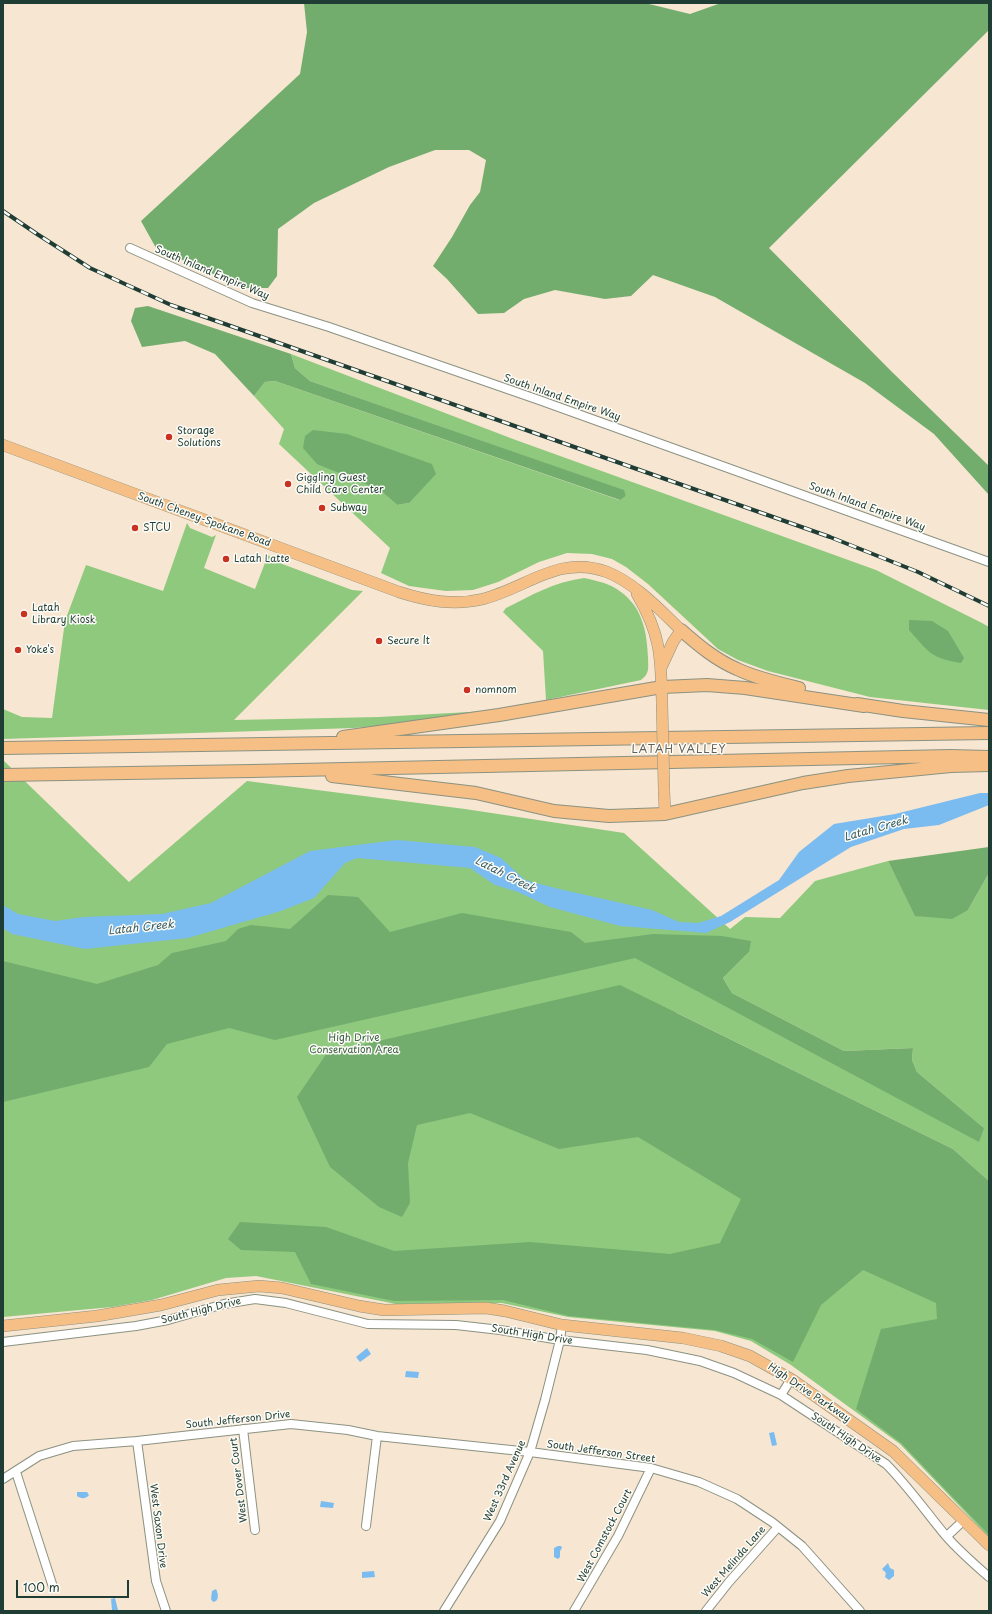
<!DOCTYPE html>
<style>
body{margin:0}
#map{position:relative;width:992px;height:1614px;overflow:hidden;background:#f7e6d1;font-family:"Playpen Sans",sans-serif}
canvas{display:block}
.frame{position:absolute;inset:0;border:4px solid #1f3d34;pointer-events:none}
.scale{position:absolute;left:16px;top:1580px;width:113px;height:18px;box-sizing:border-box;border:2px solid #1f3d34;border-top:0;padding-left:5px;font-size:12px;line-height:14px;white-space:nowrap;color:#1f3d34;-webkit-text-stroke:3px #fdfcf7;paint-order:stroke}
</style>
<div id="map">
<canvas width="992" height="1614"></canvas>
<div class="frame"></div>
<div class="scale">100 m</div>
</div>
<script>
const context = document.querySelector('canvas').getContext('2d');
context.lineJoin = 'round';
function fillPath(path, color) { context.fillStyle = color; context.fill(path, 'evenodd'); }
function strokePath(path, color, width, dash) { context.strokeStyle = color; context.lineWidth = width; context.lineCap = dash ? 'butt' : 'round'; context.setLineDash(dash || []); context.stroke(path); }
function write(font, color, halo, rows, align = 'center') {
  context.font = font + ' "Playpen Sans",sans-serif'; context.lineWidth = 3; context.setLineDash([]); context.textBaseline = 'middle'; context.strokeStyle = halo; context.fillStyle = color; for (const [text, x, y, turn = 0] of rows) {
    context.save(); context.translate(x, y); context.rotate((+turn || 0) * Math.PI / 180); context.textAlign = isNaN(turn) ? turn : align; if (halo) context.strokeText(text, 0, 0); context.fillText(text, 0, 0); context.restore();
  }
}
const green = new Path2D(`
 M 291,354 L 513,439 L 876,570 L 982,623 L 989,627 L 989,710 L 870,697 L 768,671 L 738,660 L 718,649 L 648,584 L 626,567 L 612,559 L 592,554 L 567,553 L 539,562 L 498,582 L 473,590 L 446,591 L 409,586 L 381,573 L 390,548 L 279,444 L 284,429 L 254,396 L 265,382 L 275,381 L 619,500 L 626,496 L 623,490 L 310,381 L 295,368 ZM 380,490 L 409,503 L 397,505 Z
 M 187,523 L 190,528 L 212,537 L 216,535 L 204,568 L 255,589 L 268,555 L 277,562 L 352,590 L 363,591 L 234,720 L 379,717 L 487,711 L 411,723 L 354,728 L 3,739 L 3,709 L 22,717 L 52,718 L 65,621 L 86,565 L 163,591 Z
 M 584,578 C 597,581 610,583 621,592 C 643,608 647,633 648,658 C 648,663 649,669 647,673 C 646,676 643,678 641,680 L 546,700 L 543,651 L 503,612 L 506,608 C 532,595 554,582 584,578 Z
 M 3,760 L 129,882 L 247,781 L 465,809 L 624,833 L 730,929 L 745,917 L 780,918 L 815,881 L 888,861 L 915,915 L 968,910 L 989,873 L 989,1181 L 953,1149 L 675,1012 L 989,1256 L 989,1537 L 900,1444 L 791,1365 L 751,1341 L 715,1331 L 568,1317 L 502,1303 L 396,1304 L 256,1276 L 226,1278 L 152,1300 L 112,1307 L 3,1317 ZM 749,952 L 723,978 L 732,993 L 844,1051 L 913,1048 L 912,1060 L 917,1072 L 984,1128 L 697,991 Z`);
const forest = new Path2D(`
 M 304,3 L 645,3 L 690,14 L 721,3 L 989,3 L 989,30 L 769,248 L 892,372 L 989,466 L 989,495 L 934,434 L 865,383 L 715,297 L 653,275 L 631,296 L 605,299 L 555,290 L 524,299 L 504,313 L 478,314 L 447,279 L 433,266 L 452,237 L 470,205 L 480,192 L 486,160 L 469,150 L 435,150 L 389,167 L 314,203 L 278,229 L 277,276 L 268,288 L 244,288 L 156,248 L 141,221 L 300,74 L 307,32 Z
 M 148,306 L 291,354 L 295,368 L 310,381 L 624,490 L 626,496 L 620,500 L 275,381 L 265,382 L 254,396 L 215,354 L 185,341 L 142,347 L 131,321 L 135,308 Z
 M 313,430 L 347,434 L 432,464 L 436,474 L 409,503 L 397,505 L 380,490 L 317,464 L 303,448 L 305,436 Z
 M 909,620 L 932,621 L 948,631 L 964,658 L 961,663 C 930,658 929,652 909,630 Z
 M 989,847 L 989,873 L 968,910 L 952,919 L 915,916 L 888,861 Z
 M 328,895 L 358,897 L 390,932 L 462,913 L 571,932 L 585,943 L 653,934 L 722,936 L 751,941 L 749,952 L 723,978 L 732,993 L 844,1051 L 913,1048 L 912,1060 L 917,1072 L 984,1128 L 979,1142 L 635,958 L 275,1040 L 229,1028 L 167,1044 L 149,1067 L 3,1102 L 3,961 L 97,984 L 158,965 L 172,953 L 226,941 L 238,929 L 251,925 L 290,929 Z
 M 620,985 L 953,1149 L 989,1181 L 989,1535 L 901,1443 L 856,1409 L 881,1329 L 937,1319 L 936,1303 L 863,1270 L 821,1305 L 793,1362 L 752,1339 L 715,1330 L 569,1316 L 503,1300 L 394,1301 L 311,1284 L 295,1252 L 241,1250 L 228,1239 L 240,1222 L 326,1227 L 394,1251 L 530,1242 L 670,1254 L 720,1243 L 741,1199 L 638,1137 L 559,1149 L 470,1113 L 417,1125 L 408,1163 L 410,1203 L 402,1217 L 379,1207 L 330,1167 L 297,1097 L 327,1053 Z`);
const water = new Path2D(`
 M 980,793 L 989,793 L 989,805 L 939,825 L 904,829 L 851,847 L 730,922 L 706,933 L 620,926 L 550,907 L 518,892 L 495,885 L 470,868 L 357,858 L 345,863 L 314,898 L 281,911 L 188,938 L 85,949 L 12,934 L 3,928 L 3,905 L 18,914 L 55,921 L 84,917 L 162,914 L 211,903 L 310,851 L 397,840 L 475,847 L 501,858 L 525,880 L 555,888 L 652,910 L 679,922 L 698,923 L 721,916 L 779,880 L 799,852 L 834,824 L 895,814 Z
 M 367,1348 L 371,1354 L 360,1362 L 356,1357 Z
 M 406,1371 L 419,1372 L 418,1378 L 405,1377 Z
 M 774,1432 L 777,1445 L 772,1446 L 769,1433 Z
 M 77,1492 L 87,1492 L 89,1495 C 86,1499 81,1499 77,1496 Z
 M 321,1501 L 334,1503 L 333,1508 L 320,1507 Z
 M 558,1546 L 561,1546 L 562,1548 L 560,1551 L 560,1557 L 558,1559 L 554,1557 L 554,1548 Z
 M 888,1563 L 890,1568 L 894,1570 L 894,1576 L 889,1580 L 885,1577 L 886,1573 L 882,1569 Z
 M 374,1571 L 375,1577 L 362,1578 L 362,1572 Z
 M 216,1589 C 218,1593 219,1598 216,1601 L 213,1602 L 211,1599 L 212,1591 Z
 M 115,1598 L 118,1610 L 112,1610 L 111,1599 Z`);
const minor = new Path2D(`
 M 130,248 L 252,303 L 329,327 L 539,400 L 989,562
 M 3,1342 L 136,1326 L 168,1320 L 224,1304 L 255,1299 L 286,1303 L 368,1324 L 456,1325 L 500,1330 L 560,1340 L 647,1350 L 700,1361 L 734,1373 L 781,1395 L 886,1464 C 908,1486 926,1512 946,1536 C 959,1551 974,1564 989,1577
 M 781,1395 L 791,1379
 M 243,1429 L 255,1530
 M 137,1441 L 156,1581 L 166,1611
 M 16,1472 L 53,1587
 M 3,1479 L 39,1456 L 73,1446 L 137,1441 L 291,1424 L 348,1430 L 377,1436 L 530,1452 L 651,1468 L 699,1482 L 737,1499 L 772,1522 L 802,1546 L 860,1611
 M 366,1526 L 377,1436
 M 947,1536 L 963,1521
 M 444,1611 L 500,1521 L 530,1452 L 545,1400 L 560,1340 L 562,1325
 M 574,1611 L 618,1536 L 651,1468
 M 706,1611 L 729,1582 L 778,1527`);
const major = new Path2D(`
 M 3,445 L 399,592 C 427,601 454,606 483,599 C 526,588 560,554 607,572 C 635,583 660,610 681,630 L 673,642 L 661,668
 M 637,594 C 661,635 661,657 662,703
 M 664,790 L 665,814
 M 3,1326 L 97,1316 L 161,1305 L 218,1290 L 259,1286 L 282,1288 L 359,1306 L 384,1310 L 486,1308 L 505,1311 L 562,1325 L 683,1338 L 721,1346 L 750,1356 L 791,1379 L 893,1451 L 989,1545`);
const highway = new Path2D(`
 M 681,630 C 698,645 716,660 737,669 C 756,678 778,683 799,688
 M 857,704 L 903,711 L 989,720
 M 343,737 L 499,715 L 662,687 L 707,685 L 745,688 L 864,706
 M 3,748 L 989,733
 M 3,775 L 252,771 L 950,756 L 989,757
 M 332,776 L 476,793 L 554,811 L 609,816 L 665,814 L 803,783 L 848,776 L 951,766 L 989,765`);
const rail = new Path2D(`
 M 3,211 L 37,234 L 90,268 L 171,305 L 830,537 L 918,572 L 989,606`);
const majorBridge = new Path2D(`
 M 662,703 L 664,790`);
const markers = [
 [169,437,4,"#c8321e"],
 [288,484,4,"#c8321e"],
 [322,508,4,"#c8321e"],
 [135,528,4,"#c8321e"],
 [226,559,4,"#c8321e"],
 [24,614,4,"#c8321e"],
 [379,641,4,"#c8321e"],
 [18,650,4,"#c8321e"],
 [467,690,4,"#c8321e"]
];
const streetNames = [
 ["South Inland Empire Way",212,273,23],
 ["South Inland Empire Way",562,398,19],
 ["South Inland Empire Way",867,507,20],
 ["South Cheney-Spokane Road",204,520,20],
 ["South High Drive",201,1311,-14],
 ["South High Drive",532,1335,9],
 ["High Drive Parkway",809,1393,34],
 ["South Jefferson Drive",238,1420,-6],
 ["South High Drive",846,1438,34],
 ["South Jefferson Street",601,1452,8],
 ["West Dover Court",239,1480,-97],
 ["West 33rd Avenue",505,1481,-66],
 ["West Saxon Drive",158,1526,83],
 ["West Comstock Court",605,1536,-62],
 ["West Melinda Lane",734,1562,-49]
];
const poiNames = [
 ["Storage",177,431],
 ["Solutions",177,443],
 ["Giggling Guest",296,478],
 ["Child Care Center",296,490],
 ["Subway",330,508],
 ["STCU",143,528],
 ["Latah Latte",234,559],
 ["Latah",32,608],
 ["Library Kiosk",32,620],
 ["Secure It",387,641],
 ["Yoke's",26,650],
 ["nomnom",475,690]
];
const parkNames = [
 ["High Drive",354,1038],
 ["Conservation Area",354,1050]
];
const neighbourhoodNames = [
 ["LATAH VALLEY",679,750]
];
const waterNames = [
 ["Latah Creek",876,829,-16],
 ["Latah Creek",505,875,27],
 ["Latah Creek",141,928,-6]
];
fillPath(green, '#8ec97e');
fillPath(forest, '#72ad6d');
fillPath(water, '#7bbcf0');
strokePath(minor, '#8b9282', 10);
strokePath(major, '#8b9282', 12);
strokePath(highway, '#8b9282', 14);
strokePath(minor, '#fff', 8);
strokePath(major, '#f5bf86', 11);
strokePath(highway, '#f5bf86', 12);
strokePath(rail, '#1f3d34', 4);
strokePath(rail, '#fdfcf7', 2.5, [8]);
strokePath(majorBridge, '#8b9282', 12, []);
strokePath(majorBridge, '#f5bf86', 11);
for (const [x, y, r, color] of markers) { const dot = new Path2D(); dot.arc(x, y, r, 0, 2 * Math.PI); context.fillStyle = color; context.fill(dot); strokePath(dot, '#fdfcf7', 1.5); }
write('10px', '#1f3d34', '#fdfcf7', streetNames);
write('10px', '#1f3d34', '#fdfcf7', poiNames, 'left');
write('10px', '#3b6046', '#fdfcf7', parkNames);
context.letterSpacing = '1px';
write('11px', '#636157', '#fdfcf7', neighbourhoodNames);
context.letterSpacing = '0px';
write('italic 11px', '#365d63', '#fdfcf7', waterNames);
</script>
